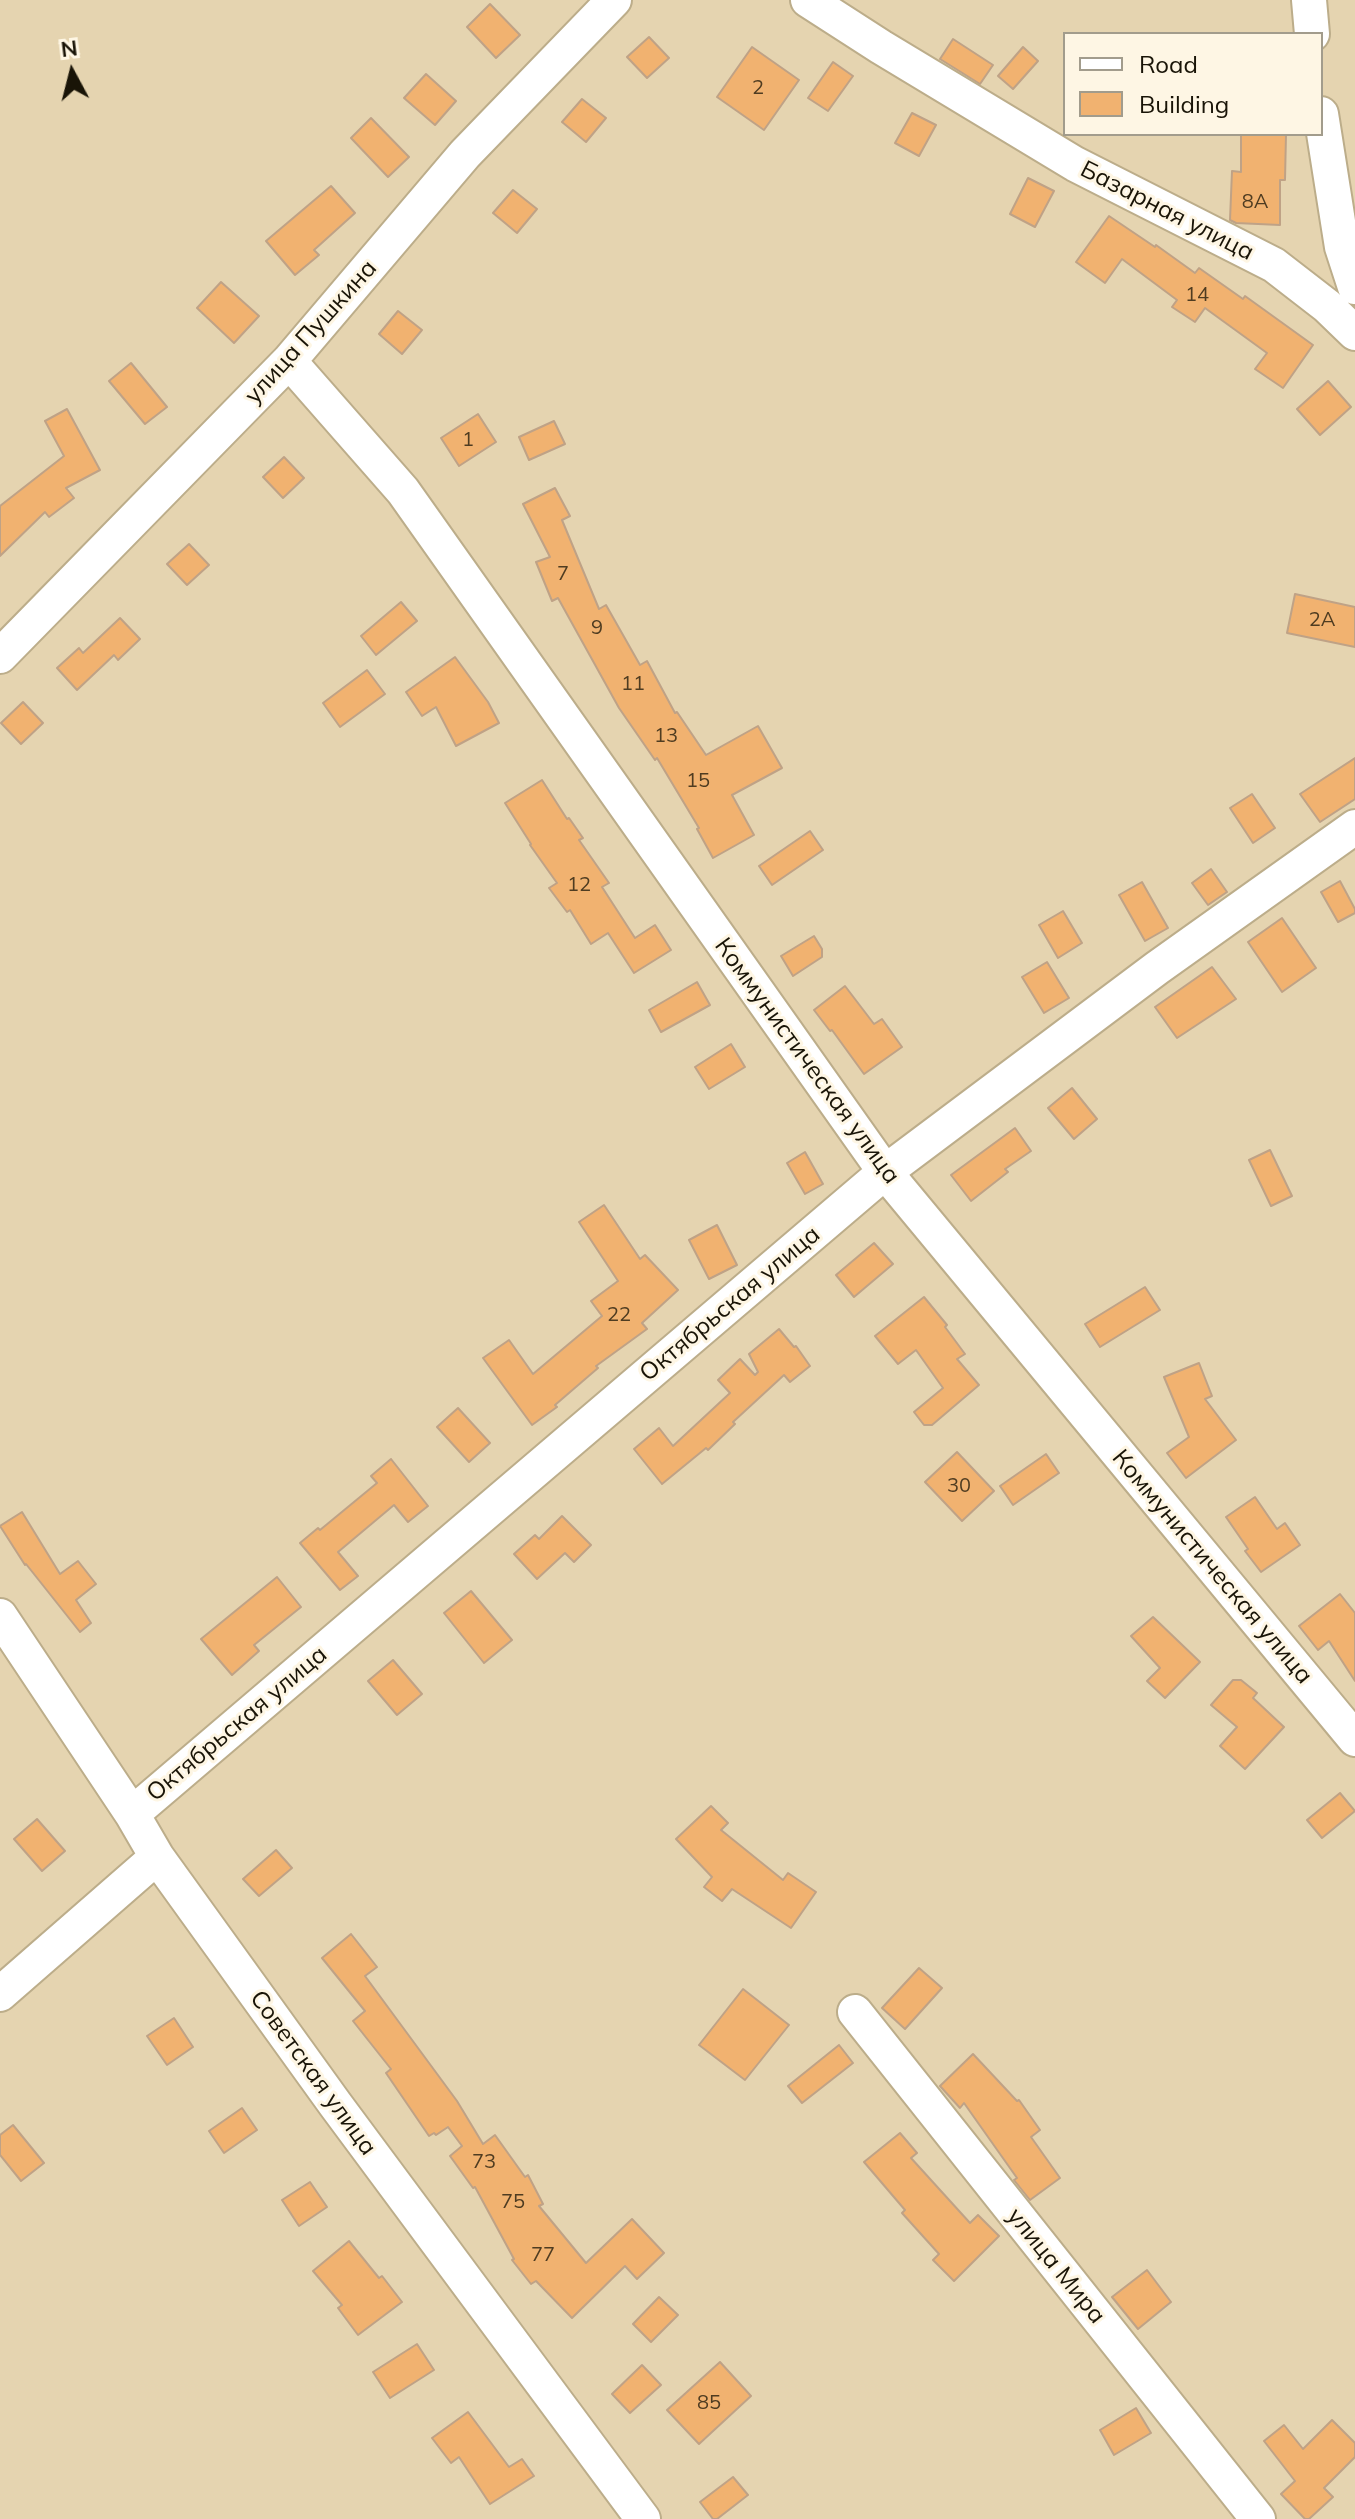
<!DOCTYPE html>
<meta charset="utf-8">
<style>
body{margin:0}
#map{position:relative;width:1355px;height:2519px;overflow:hidden;background:#e5d4b0;font-family:Mulish,sans-serif}
canvas{display:block}
.legend{position:absolute;left:1063px;top:32px;width:260px;height:104px;box-sizing:border-box;background:#fef6e4;border:2px solid #a29c8c;margin:0;padding:10px 14px;list-style:none;font-size:24px;color:#191407}
.legend li{display:flex;align-items:center;gap:16px;height:40px}
.legend b{width:40px;border:2px solid #a29c8c}
.north{position:absolute;left:32px;top:32px;width:80px;height:80px;-webkit-text-stroke:6px #fef6e4;paint-order:stroke;rotate:353deg;font-size:22px;font-weight:700;line-height:32px;text-align:center;color:#191407}
.north::after{content:'';display:block;margin:auto;width:28px;height:36px;background:#191407;clip-path:polygon(50% 0,100% 100%,50% 72%,0 100%)}
</style>
<div id="map">
<canvas width="1355" height="2519"></canvas>
<ul class="legend">
<li><b style="height:10px;background:#fff"></b>Road</li>
<li><b style="height:22px;background:#f1b270"></b>Building</li>
</ul>
<div class="north">N</div>
</div>
<script>
const context = document.querySelector('canvas').getContext('2d');
context.lineJoin = 'round';
function fillPath(path, color) { context.fillStyle = color; context.fill(path, 'evenodd'); }
function strokePath(path, color, width, dash) { context.strokeStyle = color; context.lineWidth = width; context.lineCap = dash ? 'butt' : 'round'; context.setLineDash(dash || []); context.stroke(path); }
function write(font, color, halo, rows, align = 'center') {
  context.font = font + ' Mulish,sans-serif'; context.lineWidth = 6; context.setLineDash([]); context.textBaseline = 'middle'; context.strokeStyle = halo; context.fillStyle = color; for (const [text, x, y, turn = 0] of rows) {
    context.save(); context.translate(x, y); context.rotate((+turn || 0) * Math.PI / 180); context.textAlign = isNaN(turn) ? turn : align; if (halo) context.strokeText(text, 0, 0); context.fillText(text, 0, 0); context.restore();
  }
}
const building = new Path2D(`
 M 490,4 L 520,35 L 496,58 L 467,27 Z
 M 649,37 L 669,58 L 647,78 L 627,57 Z
 M 953,39 L 993,65 L 980,84 L 940,59 Z
 M 752,47 L 799,80 L 764,130 L 717,97 Z
 M 1023,47 L 1038,61 L 1013,89 L 998,76 Z
 M 833,62 L 853,76 L 828,111 L 808,98 Z
 M 426,74 L 456,101 L 435,125 L 404,98 Z
 M 582,99 L 606,118 L 586,142 L 562,122 Z
 M 912,113 L 936,125 L 919,156 L 895,143 Z
 M 371,118 L 409,157 L 388,177 L 351,138 Z
 M 1241,134 L 1286,134 L 1285,180 L 1280,180 L 1280,225 L 1236,223 L 1230,220 L 1232,171 L 1241,172 Z
 M 1028,178 L 1054,191 L 1035,227 L 1010,214 Z
 M 331,186 L 355,213 L 314,250 L 319,255 L 295,275 L 266,241 Z
 M 513,190 L 537,209 L 517,233 L 493,213 Z
 M 1109,216 L 1155,247 L 1156,245 L 1195,273 L 1199,268 L 1243,299 L 1245,296 L 1313,345 L 1283,388 L 1255,369 L 1267,353 L 1205,308 L 1195,322 L 1172,307 L 1177,300 L 1122,259 L 1105,283 L 1076,262 Z
 M 221,282 L 259,316 L 234,343 L 197,308 Z
 M 398,311 L 422,330 L 402,354 L 379,334 Z
 M 131,363 L 167,407 L 145,424 L 109,381 Z
 M 1328,381 L 1351,407 L 1320,435 L 1297,409 Z
 M 67,409 L 100,470 L 66,488 L 74,498 L 49,517 L 45,512 L 0,556 L 0,506 L 64,456 L 45,421 Z
 M 478,414 L 496,442 L 459,466 L 441,438 Z
 M 554,421 L 565,444 L 529,460 L 519,437 Z
 M 284,457 L 304,478 L 283,498 L 263,477 Z
 M 555,488 L 570,516 L 562,520 L 599,609 L 606,605 L 640,665 L 647,661 L 675,713 L 677,712 L 706,755 L 758,726 L 782,768 L 732,795 L 754,835 L 713,858 L 697,829 L 699,828 L 657,758 L 655,760 L 619,708 L 558,598 L 552,601 L 536,562 L 550,557 L 523,504 Z
 M 189,544 L 209,565 L 187,585 L 167,564 Z
 M 1295,594 L 1355,607 L 1355,647 L 1287,633 Z
 M 401,602 L 417,621 L 376,655 L 361,636 Z
 M 120,618 L 140,639 L 118,660 L 114,655 L 77,690 L 57,668 L 79,648 L 83,653 Z
 M 455,657 L 488,702 L 499,723 L 456,746 L 436,707 L 422,716 L 406,692 Z
 M 367,670 L 385,694 L 340,727 L 323,703 Z
 M 23,702 L 43,723 L 21,744 L 1,723 Z
 M 1355,758 L 1355,799 L 1320,822 L 1300,794 Z
 M 542,780 L 567,819 L 569,818 L 583,838 L 579,840 L 609,883 L 602,887 L 635,938 L 655,925 L 671,950 L 634,973 L 608,933 L 591,944 L 570,910 L 567,912 L 549,888 L 557,883 L 530,845 L 531,844 L 505,803 Z
 M 1252,794 L 1275,828 L 1253,843 L 1230,808 Z
 M 810,831 L 823,850 L 772,885 L 759,866 Z
 M 1211,869 L 1227,892 L 1208,905 L 1192,883 Z
 M 1340,881 L 1355,909 L 1355,913 L 1338,922 L 1321,892 Z
 M 1142,882 L 1168,928 L 1145,941 L 1119,895 Z
 M 1063,911 L 1082,943 L 1058,958 L 1039,925 Z
 M 1282,918 L 1316,968 L 1282,992 L 1248,942 Z
 M 814,936 L 822,949 L 822,957 L 793,976 L 781,956 Z
 M 1047,962 L 1069,998 L 1044,1013 L 1022,977 Z
 M 1212,967 L 1236,999 L 1177,1038 L 1155,1007 Z
 M 697,982 L 710,1005 L 661,1032 L 649,1010 Z
 M 845,986 L 874,1024 L 882,1019 L 902,1047 L 864,1074 L 832,1030 L 830,1031 L 814,1010 Z
 M 731,1044 L 745,1067 L 709,1089 L 695,1067 Z
 M 1072,1088 L 1097,1119 L 1074,1139 L 1048,1108 Z
 M 1015,1128 L 1031,1151 L 1005,1169 L 1008,1172 L 971,1201 L 951,1175 Z
 M 1270,1150 L 1292,1196 L 1271,1206 L 1249,1160 Z
 M 805,1152 L 823,1184 L 805,1194 L 787,1163 Z
 M 604,1205 L 640,1259 L 645,1255 L 678,1290 L 642,1323 L 647,1329 L 596,1366 L 598,1368 L 555,1405 L 557,1407 L 532,1425 L 483,1358 L 509,1340 L 533,1374 L 602,1316 L 591,1301 L 618,1281 L 579,1222 Z
 M 717,1225 L 737,1265 L 709,1279 L 689,1240 Z
 M 874,1243 L 893,1264 L 854,1297 L 836,1275 Z
 M 1145,1287 L 1160,1310 L 1100,1347 L 1085,1324 Z
 M 924,1297 L 947,1325 L 945,1327 L 965,1354 L 957,1359 L 979,1385 L 932,1425 L 924,1425 L 914,1412 L 943,1388 L 916,1350 L 898,1364 L 875,1336 Z
 M 779,1329 L 794,1347 L 796,1346 L 810,1366 L 790,1382 L 784,1375 L 733,1422 L 735,1424 L 708,1450 L 706,1448 L 662,1484 L 634,1449 L 659,1428 L 673,1446 L 730,1393 L 718,1380 L 740,1359 L 755,1375 L 758,1372 L 749,1354 Z
 M 1199,1363 L 1212,1396 L 1205,1399 L 1236,1440 L 1186,1478 L 1167,1453 L 1189,1437 L 1164,1377 Z
 M 458,1408 L 490,1443 L 469,1462 L 437,1427 Z
 M 957,1452 L 994,1491 L 962,1521 L 925,1482 Z
 M 1046,1454 L 1059,1473 L 1013,1505 L 1000,1486 Z
 M 391,1459 L 428,1506 L 408,1522 L 394,1505 L 338,1552 L 358,1576 L 340,1590 L 300,1543 L 318,1528 L 320,1530 L 377,1483 L 371,1476 Z
 M 1255,1497 L 1277,1529 L 1285,1523 L 1300,1545 L 1261,1572 L 1245,1551 L 1248,1549 L 1226,1517 Z
 M 22,1512 L 60,1574 L 78,1561 L 96,1584 L 76,1600 L 91,1623 L 80,1632 L 26,1564 L 25,1565 L 0,1526 Z
 M 562,1516 L 591,1545 L 574,1562 L 565,1553 L 537,1579 L 514,1554 L 535,1535 L 539,1539 Z
 M 277,1577 L 301,1607 L 254,1645 L 259,1651 L 232,1675 L 201,1639 Z
 M 471,1591 L 512,1640 L 484,1663 L 444,1613 Z
 M 1340,1594 L 1355,1613 L 1355,1681 L 1329,1641 L 1318,1650 L 1299,1626 Z
 M 1153,1617 L 1200,1662 L 1165,1698 L 1147,1681 L 1160,1668 L 1131,1636 Z
 M 393,1660 L 422,1694 L 397,1715 L 368,1681 Z
 M 1233,1680 L 1241,1680 L 1257,1693 L 1253,1698 L 1284,1727 L 1245,1769 L 1220,1746 L 1237,1727 L 1211,1705 Z
 M 1340,1793 L 1355,1811 L 1322,1838 L 1307,1820 Z
 M 711,1806 L 728,1823 L 721,1830 L 783,1880 L 788,1873 L 816,1892 L 791,1928 L 732,1889 L 722,1901 L 704,1887 L 712,1877 L 676,1839 Z
 M 37,1819 L 65,1851 L 42,1871 L 14,1839 Z
 M 276,1850 L 292,1868 L 259,1896 L 243,1879 Z
 M 351,1934 L 377,1967 L 365,1976 L 457,2101 L 483,2144 L 495,2135 L 525,2177 L 528,2175 L 543,2204 L 539,2206 L 586,2263 L 632,2219 L 664,2253 L 637,2279 L 625,2266 L 572,2318 L 536,2281 L 531,2284 L 512,2260 L 514,2259 L 475,2187 L 473,2188 L 450,2156 L 462,2146 L 448,2127 L 436,2135 L 434,2133 L 429,2136 L 386,2073 L 391,2069 L 353,2021 L 365,2011 L 322,1958 Z
 M 919,1968 L 942,1988 L 905,2029 L 882,2008 Z
 M 743,1989 L 789,2025 L 745,2080 L 699,2045 Z
 M 174,2018 L 193,2047 L 167,2065 L 147,2036 Z
 M 839,2045 L 853,2063 L 802,2103 L 788,2086 Z
 M 973,2054 L 1017,2101 L 1019,2100 L 1040,2130 L 1031,2137 L 1060,2178 L 1030,2200 L 1014,2180 L 1017,2178 L 964,2103 L 960,2108 L 940,2086 Z
 M 242,2108 L 257,2130 L 224,2153 L 209,2131 Z
 M 13,2125 L 44,2163 L 21,2181 L 0,2155 L 0,2135 Z
 M 900,2133 L 917,2153 L 911,2158 L 970,2223 L 978,2215 L 999,2236 L 954,2281 L 933,2260 L 939,2254 L 902,2213 L 905,2210 L 864,2162 Z
 M 310,2182 L 327,2207 L 299,2226 L 282,2200 Z
 M 349,2241 L 379,2278 L 382,2276 L 402,2302 L 358,2335 L 338,2308 L 342,2305 L 313,2271 Z
 M 1147,2270 L 1171,2302 L 1138,2329 L 1112,2297 Z
 M 659,2297 L 678,2315 L 651,2342 L 633,2324 Z
 M 417,2344 L 434,2370 L 390,2398 L 373,2372 Z
 M 720,2362 L 751,2396 L 699,2444 L 667,2410 Z
 M 642,2365 L 661,2385 L 630,2413 L 612,2394 Z
 M 1136,2408 L 1151,2433 L 1114,2455 L 1100,2430 Z
 M 468,2412 L 509,2467 L 522,2459 L 534,2476 L 490,2504 L 459,2457 L 451,2463 L 432,2438 Z
 M 1332,2420 L 1355,2443 L 1355,2457 L 1324,2488 L 1333,2497 L 1309,2519 L 1305,2519 L 1281,2494 L 1295,2481 L 1264,2441 L 1284,2425 L 1303,2449 Z
 M 733,2477 L 748,2495 L 717,2519 L 713,2519 L 700,2502 Z`);
const minor = new Path2D(`
 M 808,0 L 881,47 L 1075,164 L 1274,265 L 1327,306 L 1355,333
 M 1309,0 L 1312,34
 M 1321,114 L 1342,247 L 1355,287
 M 289,361 L 403,491 L 885,1172 L 1355,1739
 M 0,656 L 289,361 L 465,154 L 614,0
 M 0,1616 L 132,1814 L 157,1857 L 335,2104 L 643,2519
 M 132,1814 L 885,1172 L 1157,968 L 1355,827
 M 0,1994 L 157,1857
 M 855,2012 L 1258,2519`);
const numberNames = [
 ["2",758,88],
 ["8А",1255,202],
 ["14",1197,295],
 ["1",468,440],
 ["7",563,574],
 ["2А",1322,620],
 ["9",597,628],
 ["11",633,684],
 ["13",666,736],
 ["15",698,781],
 ["12",579,885],
 ["22",619,1315],
 ["30",959,1486],
 ["73",484,2162],
 ["75",513,2202],
 ["77",543,2255],
 ["85",709,2403]
];
const streetNames = [
 ["Базарная улица",1167,211,27],
 ["улица Пушкина",311,332,-48],
 ["Коммунистическая улица",807,1061,54],
 ["Октябрьская улица",730,1304,-40],
 ["Коммунистическая улица",1212,1567,50],
 ["Октябрьская улица",237,1724,-40],
 ["Советская улица",313,2073,54],
 ["улица Мира",1056,2266,51]
];
fillPath(building, '#f1b270');
strokePath(building, '#bfa286', 2);
strokePath(minor, '#bcad8a', 38);
strokePath(minor, '#fff', 34);
write('20px', '#4f3c21', null, numberNames);
write('24px', '#191407', '#fef6e4', streetNames);
</script>
